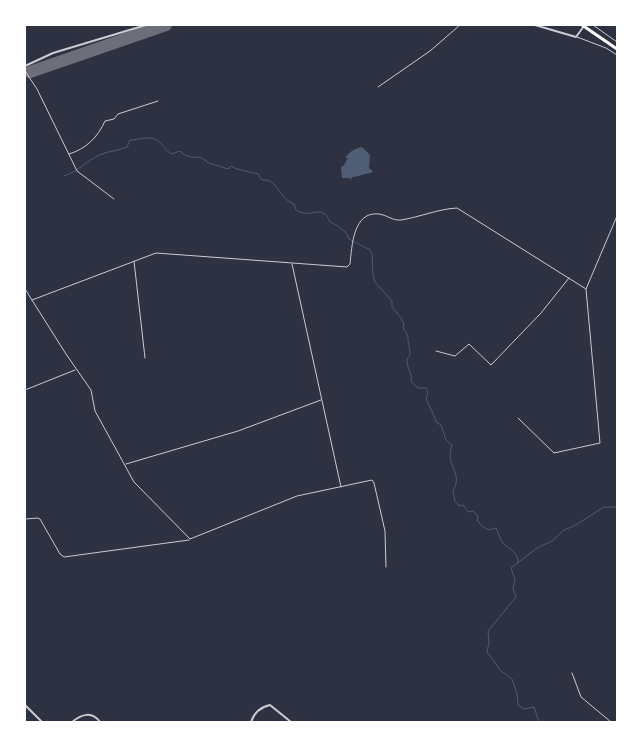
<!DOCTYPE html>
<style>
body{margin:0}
#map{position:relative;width:642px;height:747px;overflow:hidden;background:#2d3142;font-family:Poppins,sans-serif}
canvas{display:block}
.frame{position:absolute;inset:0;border:26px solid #fff;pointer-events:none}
</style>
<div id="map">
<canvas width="642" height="747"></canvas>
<div class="frame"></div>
</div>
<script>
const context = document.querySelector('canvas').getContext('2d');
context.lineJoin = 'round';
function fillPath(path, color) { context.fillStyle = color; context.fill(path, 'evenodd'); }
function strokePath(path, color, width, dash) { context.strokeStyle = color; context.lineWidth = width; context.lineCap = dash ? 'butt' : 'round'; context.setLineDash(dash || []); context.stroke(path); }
const water = new Path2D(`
 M 362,147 L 370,155 L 369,168 L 373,171 L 371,173 C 364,173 359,177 352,177 L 351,180 L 349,178 L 342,178 L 341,167 L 344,165 L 348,158 L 345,158 C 350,151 354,149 362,147 Z`);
const stream = new Path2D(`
 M 64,176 C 77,172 87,161 99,155 C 108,151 118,151 127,147 L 130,140 C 140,140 152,134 161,143 C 165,148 165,150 172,154 L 180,151 C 186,157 192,158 200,157 L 209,163 L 228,169 L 231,166 L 237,169 L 258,174 L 262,180 C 277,178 279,199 294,204 L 296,210 C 311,220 322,202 330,222 C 337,225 347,231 349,239 L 370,250 L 372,254 L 373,275 L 375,282 L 392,301 L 392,307 L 401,318 L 404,324 L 403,328 L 408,336 C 407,342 410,347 410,353 C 409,359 408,355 407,361 C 407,369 413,374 411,381 L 418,388 L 426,388 L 428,392 L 426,398 C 429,407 434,413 436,422 L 441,425 L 446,440 L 452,445 C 444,466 464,471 453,491 L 455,501 L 459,506 L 463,505 L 468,512 L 473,511 L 478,516 L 477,520 L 482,526 L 489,530 L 496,528 C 498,532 499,536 501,540 C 506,549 519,550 518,563
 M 539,722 L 534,707 L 524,709 L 518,705 L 517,694 L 512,679 L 501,671 L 487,652 L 489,642 L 488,631 L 516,597 L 513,589 L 515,580 L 511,568 L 537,548 L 552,541 L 564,530 L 574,526 L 604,507 L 617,507`);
const runway = new Path2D(`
 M 30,72 L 166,25`);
const minor = new Path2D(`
 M 593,25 L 617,42
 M 577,37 L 606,48 L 617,55
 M 25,71 L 37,89 L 77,171 L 114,199
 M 378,87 L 430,51 L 460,25
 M 69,154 C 86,149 98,137 105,121 L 114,119 L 118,114 L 158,101
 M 134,261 L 145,358
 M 292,264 L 341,487
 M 25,289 L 66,354 L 91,390 L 95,411 L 134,482 L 190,539 L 297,496 L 372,480 L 374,483 L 385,531 L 386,567
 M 32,300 L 156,253 L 347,267 L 350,264 C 352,246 353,211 379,214 C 387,215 393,221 401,220 C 420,217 438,209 457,208 L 586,289
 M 436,351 L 455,356 L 469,344 L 491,365 L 541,313 L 569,278
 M 25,390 L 75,370
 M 518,418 L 554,453 L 600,443 L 586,289 L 617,216
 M 126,464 L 238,431 L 321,400
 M 25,519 L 38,518 L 40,519 L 60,554 L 64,557 L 189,540
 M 572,673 L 581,697 L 611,722`);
const tertiary = new Path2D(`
 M 535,25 L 576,37 L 584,26
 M 25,66 L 53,53 L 146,25
 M 25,705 L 42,722
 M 72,722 C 82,714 92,711 100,722
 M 251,722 C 254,713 261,707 270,705 L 291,722`);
const trunk = new Path2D(`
 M 582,25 L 617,49`);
fillPath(water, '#4f5d75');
strokePath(stream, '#4f5d75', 1);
strokePath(runway, '#6c6f7a', 12);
strokePath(minor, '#caccd0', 1);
strokePath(tertiary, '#caccd0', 2);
strokePath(trunk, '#fff', 3);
</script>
